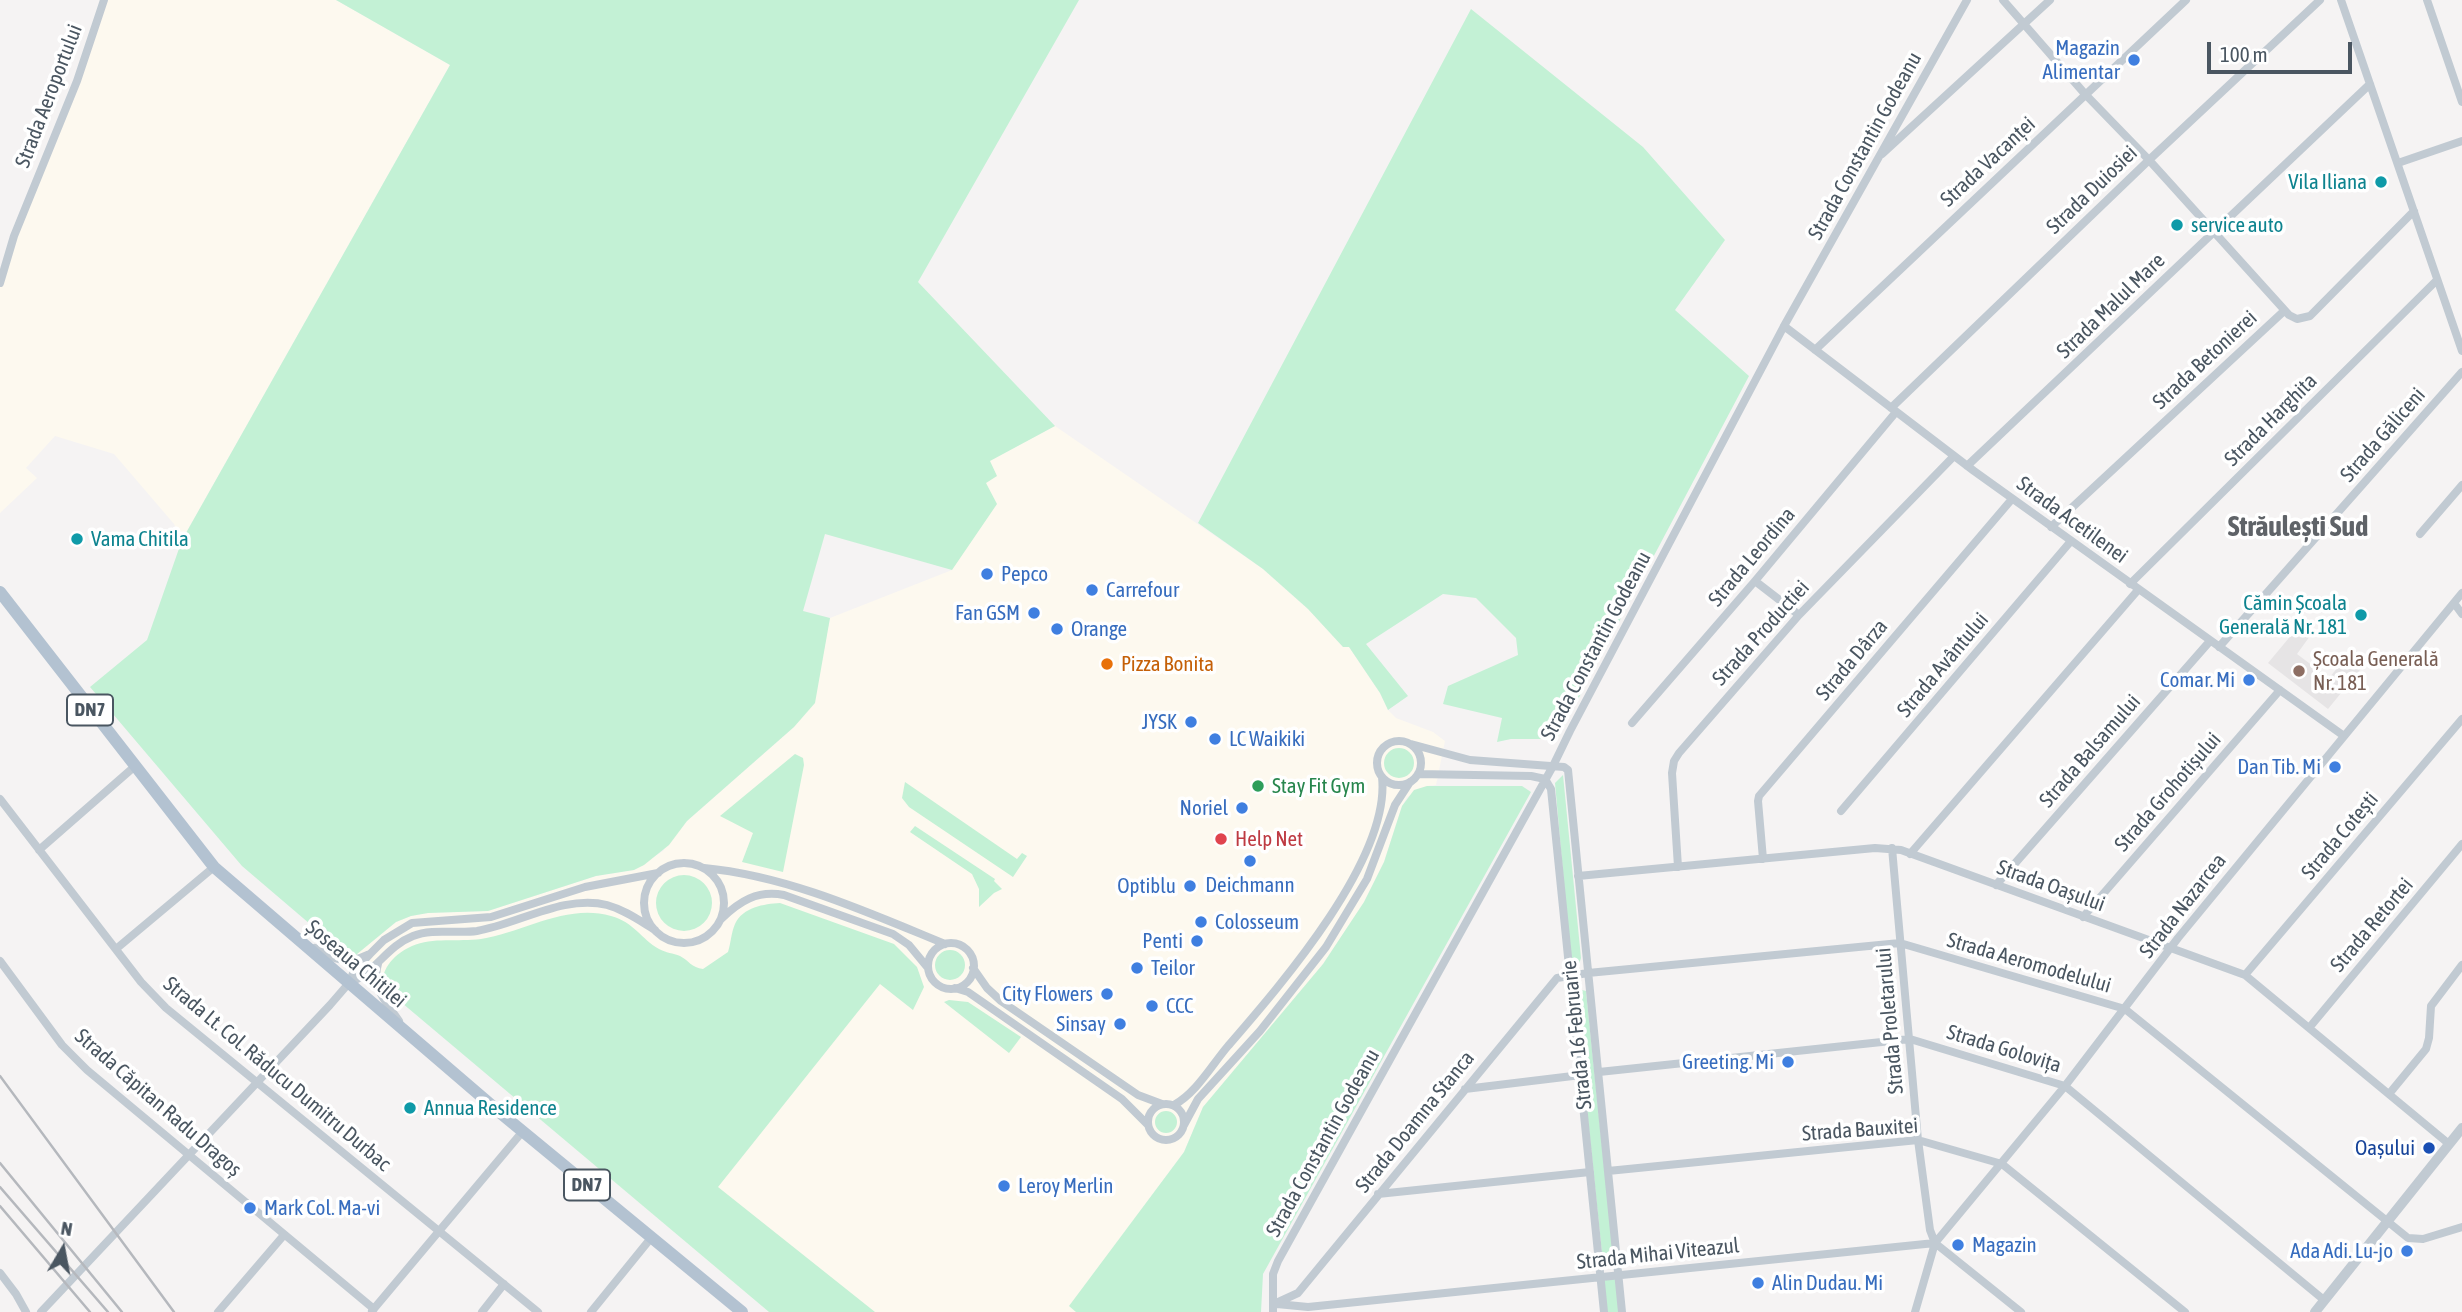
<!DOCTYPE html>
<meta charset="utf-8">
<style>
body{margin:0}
#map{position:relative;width:2462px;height:1312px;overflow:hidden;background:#f5f3f3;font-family:"Asap Condensed",sans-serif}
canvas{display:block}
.north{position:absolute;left:28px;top:1214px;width:70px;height:70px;-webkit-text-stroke:5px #fff;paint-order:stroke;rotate:10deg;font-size:19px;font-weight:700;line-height:28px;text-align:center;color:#4a5661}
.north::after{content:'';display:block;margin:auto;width:24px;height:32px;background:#4a5661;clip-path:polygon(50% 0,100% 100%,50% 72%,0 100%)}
.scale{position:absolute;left:2207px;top:42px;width:145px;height:32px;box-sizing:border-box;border:4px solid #4a5661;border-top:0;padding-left:9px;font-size:21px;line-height:24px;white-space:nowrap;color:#4a5661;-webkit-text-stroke:5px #fff;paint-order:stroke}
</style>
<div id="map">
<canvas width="2462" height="1312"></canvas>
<div class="north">N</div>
<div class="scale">100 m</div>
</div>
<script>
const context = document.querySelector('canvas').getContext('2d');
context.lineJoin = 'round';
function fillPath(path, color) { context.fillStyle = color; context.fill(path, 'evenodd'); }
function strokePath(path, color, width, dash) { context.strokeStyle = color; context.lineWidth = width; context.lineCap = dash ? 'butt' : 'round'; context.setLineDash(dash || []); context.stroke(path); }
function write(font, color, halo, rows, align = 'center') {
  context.font = font + ' "Asap Condensed",sans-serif'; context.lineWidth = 7; context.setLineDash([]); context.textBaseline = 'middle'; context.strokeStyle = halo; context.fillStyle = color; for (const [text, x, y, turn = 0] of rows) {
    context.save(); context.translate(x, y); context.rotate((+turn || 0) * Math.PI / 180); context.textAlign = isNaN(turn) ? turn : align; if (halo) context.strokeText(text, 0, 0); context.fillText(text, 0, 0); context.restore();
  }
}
const commercial = new Path2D(`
 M 104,0 L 336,0 L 450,65 L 182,540 L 174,524 L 114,454 L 55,436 L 26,468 L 37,478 L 0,513 L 0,283 Z
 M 1055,426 L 1263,569 L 1308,609 L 1343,647 L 1349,647 L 1380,693 L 1388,710 L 1396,718 L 1433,732 L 1445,741 L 1436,785 L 1427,786 L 1407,797 L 1402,806 L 1384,862 L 1364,902 L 1323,964 L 1203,1107 L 1184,1152 L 1070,1306 L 1076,1312 L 769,1312 L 351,959 L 396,922 L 411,916 L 428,913 L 488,911 L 596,876 L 634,870 L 663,851 L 687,821 L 794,727 L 814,703 L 830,618 L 952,570 L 986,483 L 989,461 Z`);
const education = new Path2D(`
 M 2298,627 L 2310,636 L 2297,654 L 2329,678 L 2353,649 L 2368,660 L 2328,709 L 2268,663 Z`);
const green = new Path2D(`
 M 336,0 L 1079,0 L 918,282 L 1055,426 L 990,461 L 997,476 L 986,483 L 997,504 L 952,570 L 825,534 L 803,611 L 830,618 L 815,703 L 794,727 L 687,821 L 669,845 L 644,865 L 634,870 L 596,876 L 488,911 L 428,913 L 411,916 L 396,922 L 351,959 L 242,866 L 90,687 L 147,640 L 182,540 L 450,65 Z
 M 1471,9 L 1643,147 L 1725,240 L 1675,310 L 1749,376 L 1557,739 L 1511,739 L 1497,742 L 1502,718 L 1443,704 L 1448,686 L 1518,655 L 1516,638 L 1476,598 L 1443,594 L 1366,644 L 1408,696 L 1388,710 L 1380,693 L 1349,647 L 1343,647 L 1308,609 L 1263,569 L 1198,523 Z
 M1384 763a15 15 0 1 1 30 0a15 15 0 1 1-30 0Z
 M 795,754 L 803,758 L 804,765 L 783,872 L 742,862 L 753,833 L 720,816 Z
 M 1563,775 L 1581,958 L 1578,967 L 1573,967 L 1571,962 L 1555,783 Z
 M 905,782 L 1017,859 L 1022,853 L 1027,856 L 1013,877 L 909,807 L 902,798 Z
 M 1427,786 L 1522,786 L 1531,792 L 1263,1274 L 1261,1312 L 1076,1312 L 1069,1306 L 1184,1152 L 1203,1107 L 1323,964 L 1364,902 L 1384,862 L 1402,806 L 1414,790 Z
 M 915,826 L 995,879 L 994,881 L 1002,889 L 994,893 L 979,907 L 979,889 L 972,874 L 910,832 Z
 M656 903a28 28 0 1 1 56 0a28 28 0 1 1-56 0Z
 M 780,903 L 894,944 L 917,967 L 924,987 L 913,1010 L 880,984 L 718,1187 L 875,1312 L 769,1312 L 383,987 C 380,968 396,953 412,946 C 433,937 458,942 481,939 C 524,932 567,903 611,916 C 634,922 641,939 659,949 C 666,953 673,953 680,956 C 688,960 692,968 703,969 L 728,952 C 731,943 731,933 735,924 C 743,907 764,904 780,903 Z
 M935 965a15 15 0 1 1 30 0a15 15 0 1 1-30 0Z
 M 1578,989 L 1586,991 L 1614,1262 L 1612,1268 L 1605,1268 L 1603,1263 L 1575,995 Z
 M 949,1000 L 968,1002 L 1021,1037 L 1009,1053 L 944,1002 Z
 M1155 1122a11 11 0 1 1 22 0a11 11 0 1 1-22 0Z
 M 1615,1275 L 1619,1312 L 1606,1312 L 1604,1281 Z`);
const minor = new Path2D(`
 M 2003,0 L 2085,94 L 2149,160 L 2289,315 L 2297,319 L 2310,316 L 2414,211
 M 2341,0 L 2462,351
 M 2427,0 L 2462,102
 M 1882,154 L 2050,0
 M 2398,163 L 2462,141
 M 0,283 L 14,236 L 77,81 L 104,0
 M 1784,326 L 1974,471 L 2344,736
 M 1815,350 L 2186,0
 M 1891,408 L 2149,160 L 2320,0
 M 1967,466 L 2370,84
 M 2051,527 L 2284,311
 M 2420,534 L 2462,485
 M 1755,581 L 1799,615
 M 2130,584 L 2437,280
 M 2454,603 L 2462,614
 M 2219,647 L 2462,372
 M 1632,723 L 1755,581 L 1896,412
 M1377 763a22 22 0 1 1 44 0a22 22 0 1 1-44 0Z
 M 1411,744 L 1470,760 L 1564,767 L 1568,770 L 1622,1312
 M 1418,774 L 1531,776 L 1545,779
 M 1545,779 L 1551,789 L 1604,1312
 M 0,799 L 141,982 L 166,1008 L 538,1312
 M 1841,811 L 2071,541
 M 1892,848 L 1918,1140 L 1930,1230 L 1935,1243 L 1915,1312
 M 39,850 L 134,767
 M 1910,854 L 2138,590
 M 1763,859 L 1758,801 L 1759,796 L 2012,499
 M644 903a40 40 0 1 1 80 0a40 40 0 1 1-80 0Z
 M 1678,867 L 1672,773 L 1674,761 L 1679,753 L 1799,615 L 1954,456
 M 704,868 C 788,876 867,912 945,944
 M 1578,876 L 1875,848 L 1901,850 L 2245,975 L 2449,1144
 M 1996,885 L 2210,641
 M 2083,917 L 2280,690
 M 721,919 C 740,901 757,890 784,895 L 893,934 L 909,945 L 928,968
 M928 966a23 23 0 1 1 46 0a23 23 0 1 1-46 0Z
 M 315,948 C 333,959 346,965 367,955
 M 116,949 L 214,867
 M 0,961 L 62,1045 L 87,1070 L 374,1309
 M 378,964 C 371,988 387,1003 399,1021
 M 973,968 L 987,988 L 1001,1001 L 1138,1095 L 1162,1104
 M 2245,975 L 2462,719
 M 349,983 C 375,973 387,946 413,936 C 433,928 456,934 477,931 C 518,924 565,894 607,905 C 625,910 640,921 655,930
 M 955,988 L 968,992 L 1122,1099 L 1148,1125
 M 2309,1028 L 2462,844
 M 1599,1072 L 1910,1039 L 2065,1086 L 2324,1300
 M 1465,1089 L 1581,1075
 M 2389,1094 L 2426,1049 L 2429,1038 L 2431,1006 L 2462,965
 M1148 1122a18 18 0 1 1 36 0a18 18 0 1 1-36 0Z
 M 1174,1105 C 1197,1092 1211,1066 1228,1046 C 1279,987 1391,859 1382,777
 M 1184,1125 L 1198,1099 L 1260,1031 L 1326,947 L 1367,879 L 1395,805 L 1410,782
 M 1608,1171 L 1918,1140 L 2002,1164 L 2185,1312
 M 1378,1194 L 1590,1172
 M 1935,1243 L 2065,1086 L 2178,938 L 2462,593
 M 0,1273 L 16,1294 L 26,1312
 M 1274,1304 L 1298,1293 L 1557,978 L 1588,973 L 1900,943 L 2125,1009 L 2408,1238 L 2423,1239 L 2462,1227
 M 1277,1304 L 1308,1307 L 1935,1243 L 2021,1312
 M 372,1311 L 523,1131
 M 41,1312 L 330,1005 L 349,983 L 354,971 L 370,954 L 384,940 L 412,923 L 491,917 L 585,887 L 658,873
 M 218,1312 L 284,1235
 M 482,1312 L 504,1284
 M 591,1312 L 651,1238
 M 1273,1312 L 1273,1274 L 1278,1261 L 1553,766 L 1570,731 L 1784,326 L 1967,0`);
const tertiary = new Path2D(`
 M 2315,1312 L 2462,1128`);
const primary = new Path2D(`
 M 0,592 L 214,867 L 504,1116 L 742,1312`);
const rail = new Path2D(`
 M 0,1076 L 174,1312
 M 0,1163 L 122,1312
 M 0,1187 L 108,1312
 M 0,1206 L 90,1312`);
const markers = [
 [2134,60,7,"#3f7fe0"],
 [2381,182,7,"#0f9aa8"],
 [2177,225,7,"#0f9aa8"],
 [77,539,7,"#0f9aa8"],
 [987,574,7,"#3f7fe0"],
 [1092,590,7,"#3f7fe0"],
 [1034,613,7,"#3f7fe0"],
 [2361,615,7,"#0f9aa8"],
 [1057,629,7,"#3f7fe0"],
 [1107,664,7,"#e8710a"],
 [2299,671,7,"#8d6e63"],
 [2249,680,7,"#3f7fe0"],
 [1191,722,7,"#3f7fe0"],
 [1215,739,7,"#3f7fe0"],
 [2335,767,7,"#3f7fe0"],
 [1258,786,7,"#2e9e5b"],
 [1242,808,7,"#3f7fe0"],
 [1221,839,7,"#e0444e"],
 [1250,861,7,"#3f7fe0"],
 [1190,886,7,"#3f7fe0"],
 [1201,922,7,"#3f7fe0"],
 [1197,941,7,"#3f7fe0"],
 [1137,968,7,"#3f7fe0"],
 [1107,994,7,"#3f7fe0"],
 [1152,1006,7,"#3f7fe0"],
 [1120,1024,7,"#3f7fe0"],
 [1788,1062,7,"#3f7fe0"],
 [410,1108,7,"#0f9aa8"],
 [2429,1148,7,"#1a4fb4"],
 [1004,1186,7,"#3f7fe0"],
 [250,1208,7,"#3f7fe0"],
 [1958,1245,7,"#3f7fe0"],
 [2407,1251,7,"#3f7fe0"],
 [1758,1283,7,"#3f7fe0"]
];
const shields = [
 [90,710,46],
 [587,1185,46]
];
const shieldNames = [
 ["DN7",90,710],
 ["DN7",587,1185]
];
const shopNames = [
 ["Magazin",2120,48],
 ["Alimentar",2120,72],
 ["Pepco",1001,574,"left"],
 ["Carrefour",1106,590,"left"],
 ["Fan GSM",1020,613],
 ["Orange",1071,629,"left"],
 ["Comar. Mi",2235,680],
 ["JYSK",1177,722],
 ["LC Waikiki",1229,739,"left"],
 ["Dan Tib. Mi",2321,767],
 ["Noriel",1228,808],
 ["Deichmann",1250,885,"center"],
 ["Optiblu",1176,886],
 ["Colosseum",1215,922,"left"],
 ["Penti",1183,941],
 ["Teilor",1151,968,"left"],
 ["City Flowers",1093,994],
 ["CCC",1166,1006,"left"],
 ["Sinsay",1106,1024],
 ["Greeting. Mi",1774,1062],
 ["Leroy Merlin",1018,1186,"left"],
 ["Mark Col. Ma-vi",264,1208,"left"],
 ["Magazin",1972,1245,"left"],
 ["Ada Adi. Lu-jo",2393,1251],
 ["Alin Dudau. Mi",1772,1283,"left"]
];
const streetNames = [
 ["Strada Aeroportului",49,96,-69],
 ["Strada Constantin Godeanu",1865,146,-61],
 ["Strada Vacanței",1988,162,-43],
 ["Strada Duiosiei",2092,190,-44],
 ["Strada Malul Mare",2111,306,-44],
 ["Strada Betonierei",2205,360,-43],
 ["Strada Harghita",2271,420,-45],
 ["Strada Găliceni",2383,435,-49],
 ["Strada Acetilenei",2072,520,36],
 ["Strada Leordina",1752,557,-50],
 ["Strada Productiei",1761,633,-48],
 ["Strada Constantin Godeanu",1596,646,-62],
 ["Strada Dârza",1852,660,-50],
 ["Strada Avântului",1943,665,-50],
 ["Strada Balsamului",2090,751,-49],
 ["Strada Grohotișului",2168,792,-49],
 ["Strada Cotești",2340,836,-50],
 ["Strada Oașului",2051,886,20],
 ["Strada Nazarcea",2183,906,-52],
 ["Strada Retortei",2372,925,-50],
 ["Strada Aeromodelului",2029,963,16],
 ["Șoseaua Chitilei",356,964,40],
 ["Strada Proletarului",1890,1021,-95],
 ["Strada 16 Februarie",1577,1035,-96],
 ["Strada Golovița",2004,1049,17],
 ["Strada Lt. Col. Răducu Dumitru Durbac",277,1074,40],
 ["Strada Căpitan Radu Dragoș",158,1103,41],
 ["Strada Doamna Stanca",1415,1122,-51],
 ["Strada Bauxitei",1860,1130,-4],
 ["Strada Constantin Godeanu",1323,1143,-61],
 ["Strada Mihai Viteazul",1658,1254,-6]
];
const cultureNames = [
 ["Vila Iliana",2367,182,"right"],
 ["service auto",2191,225],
 ["Vama Chitila",91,539],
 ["Cămin Școala",2347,603,"right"],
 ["Generală Nr. 181",2347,627,"right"],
 ["Annua Residence",424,1108]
];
const educationNames = [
 ["Școala Generală",2313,659],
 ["Nr. 181",2313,683]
];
const foodNames = [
 ["Pizza Bonita",1121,664]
];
const leisureNames = [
 ["Stay Fit Gym",1272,786]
];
const healthNames = [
 ["Help Net",1235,839]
];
const transitNames = [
 ["Oașului",2415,1148]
];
const districtNames = [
 ["Străulești Sud",2298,527]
];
fillPath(commercial, '#fdf9ef');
fillPath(education, '#e6e4e5');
fillPath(green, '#c3f1d5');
strokePath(minor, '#c1cad2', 8);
strokePath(tertiary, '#c1cad2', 10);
strokePath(primary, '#b3c2d1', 12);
strokePath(rail, '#b5b8bd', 2.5);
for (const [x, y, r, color] of markers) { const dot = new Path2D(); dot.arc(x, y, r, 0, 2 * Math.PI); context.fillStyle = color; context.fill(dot); strokePath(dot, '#fff', 2.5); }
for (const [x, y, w] of shields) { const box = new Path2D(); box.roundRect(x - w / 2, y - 15.5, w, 31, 5); context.fillStyle = '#fff'; context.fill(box); strokePath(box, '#4a5661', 2); }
write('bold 19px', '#4a5661', null, shieldNames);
write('21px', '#366cbe', '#fff', shopNames, 'right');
write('21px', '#4a5661', '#fff', streetNames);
write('21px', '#0d838f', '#fff', cultureNames, 'left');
write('21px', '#785e54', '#fff', educationNames, 'left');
write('21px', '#c56008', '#fff', foodNames, 'left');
write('21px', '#27864d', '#fff', leisureNames, 'left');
write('21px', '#be3a42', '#fff', healthNames, 'left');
write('21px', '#164399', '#fff', transitNames, 'right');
write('bold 28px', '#5f6368', '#fff', districtNames);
</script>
